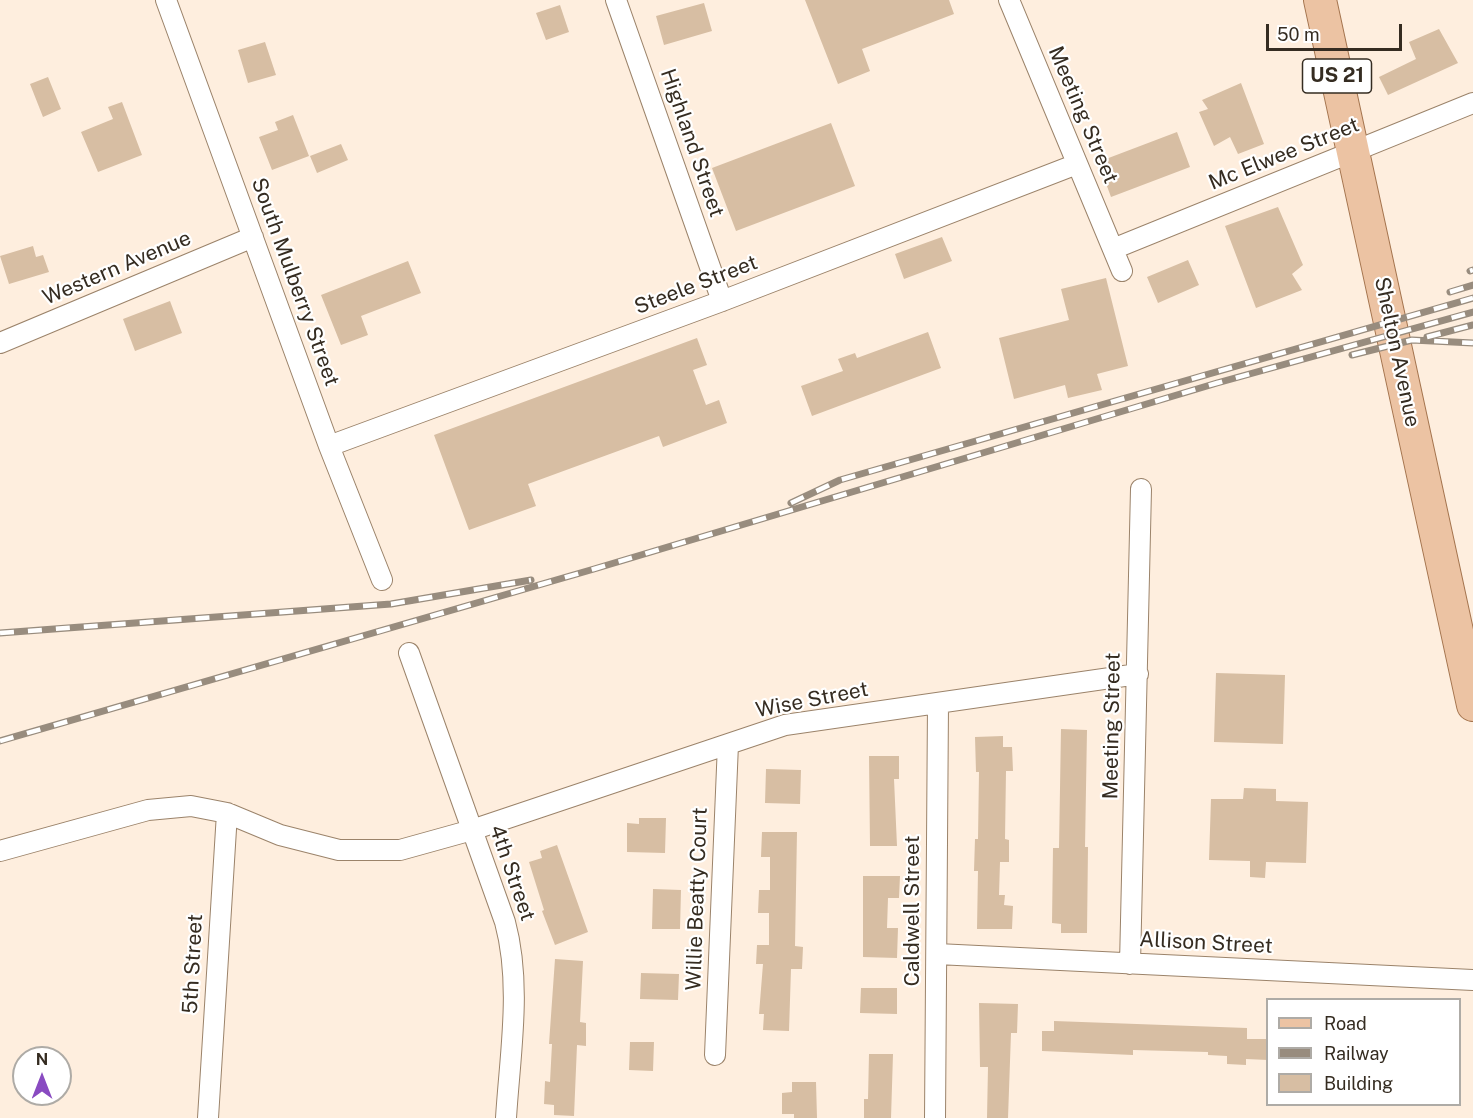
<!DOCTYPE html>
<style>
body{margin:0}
#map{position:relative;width:1473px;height:1118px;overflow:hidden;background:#feeede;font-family:"Public Sans",sans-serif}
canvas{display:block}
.legend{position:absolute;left:1266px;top:998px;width:195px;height:108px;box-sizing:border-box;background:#fff;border:2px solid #aeaba6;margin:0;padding:8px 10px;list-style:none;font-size:18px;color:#352c21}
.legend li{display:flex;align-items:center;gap:12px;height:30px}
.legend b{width:30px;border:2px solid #aeaba6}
.north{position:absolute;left:12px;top:1046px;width:60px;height:60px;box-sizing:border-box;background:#fff;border:2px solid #aeaba6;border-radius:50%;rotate:0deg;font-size:16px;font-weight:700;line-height:24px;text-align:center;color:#352c21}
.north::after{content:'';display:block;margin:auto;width:21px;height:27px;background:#894bc1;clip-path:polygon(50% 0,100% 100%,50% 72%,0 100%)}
.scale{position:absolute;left:1266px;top:24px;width:136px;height:27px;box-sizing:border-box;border:3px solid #352c21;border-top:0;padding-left:8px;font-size:18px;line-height:21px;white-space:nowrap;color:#352c21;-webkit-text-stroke:4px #fff;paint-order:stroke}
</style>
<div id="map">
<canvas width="1473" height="1118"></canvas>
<ul class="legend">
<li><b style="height:8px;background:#ecc3a3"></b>Road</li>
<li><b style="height:8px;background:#988c7e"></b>Railway</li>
<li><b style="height:16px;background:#d7bea3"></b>Building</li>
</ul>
<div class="north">N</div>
<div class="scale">50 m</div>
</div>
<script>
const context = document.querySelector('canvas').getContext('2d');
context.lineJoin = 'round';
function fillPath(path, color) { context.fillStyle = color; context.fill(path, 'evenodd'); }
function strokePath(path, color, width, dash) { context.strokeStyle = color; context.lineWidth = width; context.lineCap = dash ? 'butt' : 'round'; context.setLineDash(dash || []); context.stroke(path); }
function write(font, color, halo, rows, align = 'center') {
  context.font = font + ' "Public Sans",sans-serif'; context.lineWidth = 4.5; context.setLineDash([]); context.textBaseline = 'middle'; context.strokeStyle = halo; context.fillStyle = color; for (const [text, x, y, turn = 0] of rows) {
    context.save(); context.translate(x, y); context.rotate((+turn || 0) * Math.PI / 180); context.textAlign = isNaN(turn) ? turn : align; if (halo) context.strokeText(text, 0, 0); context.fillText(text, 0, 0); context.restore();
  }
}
const building = new Path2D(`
 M 805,0 L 949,0 L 954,14 L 862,49 L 870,71 L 838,84 Z
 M 704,3 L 712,31 L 664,45 L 656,16 Z
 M 560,5 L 569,32 L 546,40 L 536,13 Z
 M 1439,29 L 1458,63 L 1388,95 L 1379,77 L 1416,59 L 1409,42 Z
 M 265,42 L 276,75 L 248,83 L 238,50 Z
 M 48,77 L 61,109 L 43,117 L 30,84 Z
 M 1241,83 L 1264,144 L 1238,154 L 1230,137 L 1214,146 L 1199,112 L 1208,109 L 1202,100 Z
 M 122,102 L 142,155 L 98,172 L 81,132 L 113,119 L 108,107 Z
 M 293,115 L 309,156 L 272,170 L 259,137 L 278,130 L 275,122 Z
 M 831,123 L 855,186 L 736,231 L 712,168 Z
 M 1177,132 L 1190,167 L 1111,197 L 1098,162 Z
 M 341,144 L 348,160 L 317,173 L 310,156 Z
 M 1278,207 L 1303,265 L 1292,274 L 1302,290 L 1256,308 L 1225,226 Z
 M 942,237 L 952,261 L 904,279 L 895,254 Z
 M 33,246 L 36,257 L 43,255 L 49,272 L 9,284 L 0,256 Z
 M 1188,260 L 1199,285 L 1158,303 L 1147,277 Z
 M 408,261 L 421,293 L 361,316 L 368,335 L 341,345 L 321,295 Z
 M 1106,278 L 1128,366 L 1097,374 L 1102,390 L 1068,398 L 1065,385 L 1014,399 L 999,338 L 1069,320 L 1061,289 Z
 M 170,301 L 182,333 L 135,351 L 123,319 Z
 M 928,332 L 941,368 L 812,416 L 801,386 L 843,371 L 838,359 L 855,353 L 857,358 Z
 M 697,338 L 707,365 L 693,370 L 706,405 L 719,400 L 727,423 L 663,447 L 659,436 L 528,484 L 536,506 L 469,530 L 434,435 Z
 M 1216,673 L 1285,675 L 1283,744 L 1214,742 Z
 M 1061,729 L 1087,730 L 1085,847 L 1088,847 L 1087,933 L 1061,933 L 1061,924 L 1052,923 L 1053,848 L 1059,848 Z
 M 1003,736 L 1003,747 L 1012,747 L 1013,771 L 1006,771 L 1005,839 L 1009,840 L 1009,862 L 1000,862 L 999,895 L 1005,895 L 1004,905 L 1013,906 L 1012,929 L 977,929 L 978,871 L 974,871 L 975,839 L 978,839 L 979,772 L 976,772 L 975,737 Z
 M 869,756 L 899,756 L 899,779 L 894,779 L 897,846 L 870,846 Z
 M 766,769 L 801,770 L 800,804 L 765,803 Z
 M 1244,788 L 1276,789 L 1276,801 L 1308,802 L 1306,863 L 1266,862 L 1265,878 L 1250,877 L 1250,861 L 1209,860 L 1211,799 L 1243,799 Z
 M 639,818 L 666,818 L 665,853 L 627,852 L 627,823 L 639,824 Z
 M 762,832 L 797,832 L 795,946 L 803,947 L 802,969 L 791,969 L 789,1031 L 763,1030 L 764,1014 L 759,1014 L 763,964 L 756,964 L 757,945 L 769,945 L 769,913 L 758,913 L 759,890 L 770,890 L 770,857 L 761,857 Z
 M 557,845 L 588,932 L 555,945 L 542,911 L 544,910 L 529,862 L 542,858 L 540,851 Z
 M 863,876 L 900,876 L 899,898 L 888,898 L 887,928 L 898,928 L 897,958 L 863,957 Z
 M 653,889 L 681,890 L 680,929 L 652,929 Z
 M 555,959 L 583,961 L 580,1022 L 586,1023 L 586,1046 L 577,1045 L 574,1116 L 554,1115 L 554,1105 L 544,1104 L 545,1081 L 550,1082 L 552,1044 L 549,1044 Z
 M 641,973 L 679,974 L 678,1000 L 640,999 Z
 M 861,988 L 897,988 L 897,1014 L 860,1013 Z
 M 979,1003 L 1018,1004 L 1017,1033 L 1011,1033 L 1008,1118 L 987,1118 L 988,1067 L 980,1067 Z
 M 1054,1021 L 1247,1028 L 1247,1039 L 1268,1039 L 1268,1060 L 1246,1059 L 1246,1065 L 1227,1064 L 1227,1056 L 1208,1055 L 1208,1052 L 1133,1050 L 1133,1055 L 1042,1051 L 1042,1031 L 1054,1031 Z
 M 630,1042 L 654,1042 L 653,1071 L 629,1070 Z
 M 869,1054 L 893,1054 L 891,1118 L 864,1118 L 864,1099 L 868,1099 Z
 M 792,1082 L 816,1082 L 817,1118 L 794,1118 L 794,1114 L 782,1114 L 782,1093 L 792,1092 Z`);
const minor = new Path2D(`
 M 166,0 L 329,446 L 382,580
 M 616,0 L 722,301
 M 1009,0 L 1122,271
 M 1113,249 L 1473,103
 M 0,343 L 253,237
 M 329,446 L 722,301 L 1077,164
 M 409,653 L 505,922 C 522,985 510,1053 506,1118
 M 0,851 L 148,810 L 191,806 L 227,813 L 280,835 L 339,850 L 400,850 L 472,830 L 785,725 L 1138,674
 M 937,954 L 1473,980
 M 1130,964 L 1141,489
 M 715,1055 L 728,744
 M 208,1118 L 227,813
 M 935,1118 L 938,704`);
const primary = new Path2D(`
 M 1320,0 L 1473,705`);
const rail = new Path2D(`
 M 1470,271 L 1473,270
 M 1450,292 L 1473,285
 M 1427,337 L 1473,325
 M 1352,355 L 1412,340 L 1473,343
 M 791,503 L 840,480 L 1473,298
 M 0,633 L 391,604 L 531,580
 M 0,741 L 594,569 L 1217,383 L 1473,312`);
const shields = [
 [1337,76,69]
];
const shieldNames = [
 ["US 21",1337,76]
];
const streetNames = [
 ["Meeting Street",1083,115,67],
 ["Highland Street",692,143,71],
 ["Mc Elwee Street",1284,154,-22],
 ["Western Avenue",117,268,-23],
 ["South Mulberry Street",295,282,70],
 ["Steele Street",696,285,-21],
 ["Shelton Avenue",1397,352,78],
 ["Wise Street",812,700,-11],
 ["Meeting Street",1112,726,-89],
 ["4th Street",512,873,71],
 ["Willie Beatty Court",697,899,-88],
 ["Caldwell Street",913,911,-90],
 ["Allison Street",1206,943,3],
 ["5th Street",193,964,-87]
];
fillPath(building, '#d7bea3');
strokePath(minor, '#9b836a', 22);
strokePath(primary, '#a4744e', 34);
strokePath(minor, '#fff', 20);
strokePath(primary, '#ecc3a3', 32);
strokePath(rail, '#988c7e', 7);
strokePath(rail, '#fff', 4.5, [14]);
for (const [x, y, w] of shields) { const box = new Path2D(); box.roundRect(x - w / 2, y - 17, w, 34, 4.5); context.fillStyle = '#fff'; context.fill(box); strokePath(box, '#352c21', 1.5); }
write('bold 20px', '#352c21', null, shieldNames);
write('21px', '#352c21', '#fff', streetNames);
</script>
